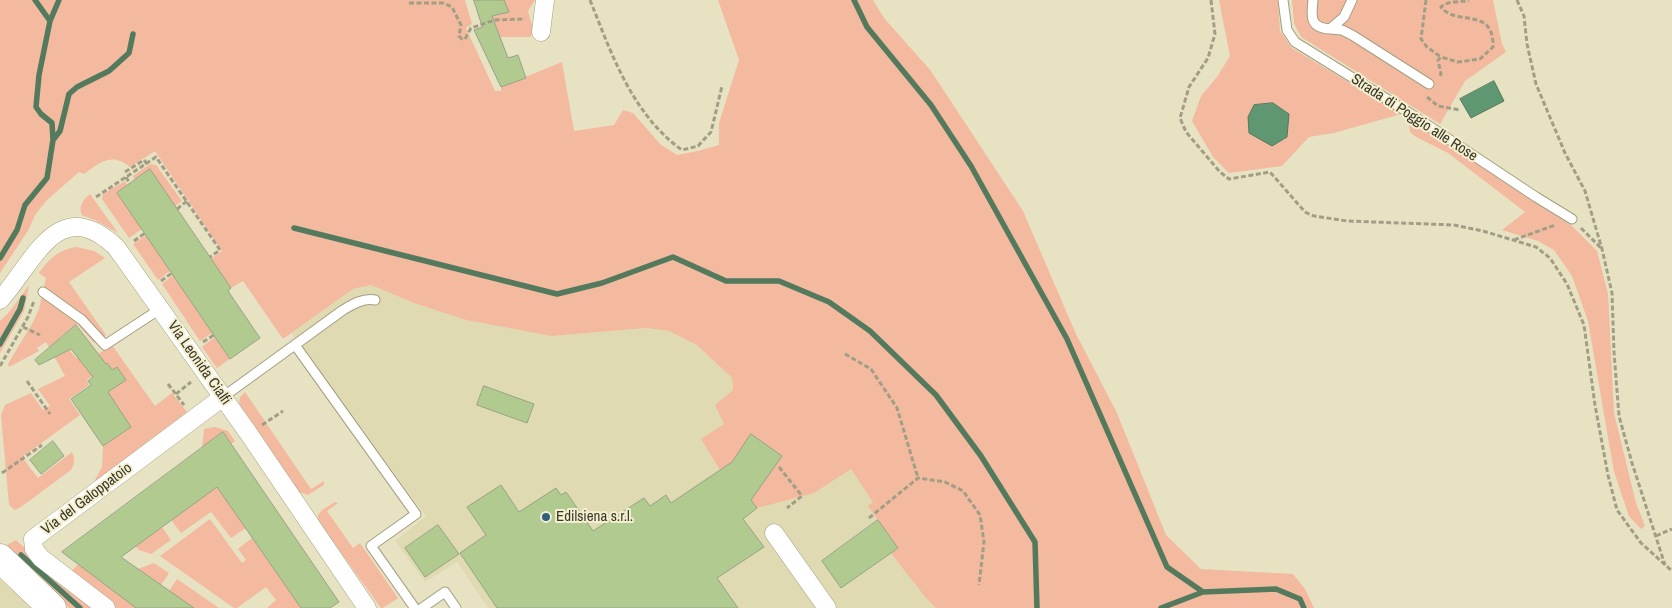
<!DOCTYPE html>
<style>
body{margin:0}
canvas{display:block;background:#e7e2c2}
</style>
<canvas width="1672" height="608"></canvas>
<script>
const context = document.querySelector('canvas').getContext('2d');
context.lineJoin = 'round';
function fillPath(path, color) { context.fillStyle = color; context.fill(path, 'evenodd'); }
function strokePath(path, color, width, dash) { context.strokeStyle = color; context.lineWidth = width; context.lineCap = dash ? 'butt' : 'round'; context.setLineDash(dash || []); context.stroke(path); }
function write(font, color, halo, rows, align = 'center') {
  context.font = font + ' "Archivo Narrow",sans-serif'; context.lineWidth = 4; context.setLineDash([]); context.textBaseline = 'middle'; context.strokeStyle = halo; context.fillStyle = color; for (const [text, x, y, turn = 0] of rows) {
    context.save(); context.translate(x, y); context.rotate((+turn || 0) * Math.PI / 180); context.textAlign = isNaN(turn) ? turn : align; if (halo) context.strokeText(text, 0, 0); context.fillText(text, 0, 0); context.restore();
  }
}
const built = new Path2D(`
 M 371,285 L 414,303 L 466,320 L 551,336 L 646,328 L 669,331 L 697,345 L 732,378 L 733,390 L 715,405 L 851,469 L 947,608 L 488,608 L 457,562 L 425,582 L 395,541 L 426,516 L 291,333 L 353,289 Z
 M 0,578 L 30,608 L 0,608 Z`);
const green = new Path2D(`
 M 0,0 L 465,0 L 472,24 L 466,28 L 495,91 L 501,91 L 501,87 L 562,62 L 574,131 L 614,125 L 623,110 L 633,113 L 660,144 L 677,155 L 698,151 L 719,145 L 719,123 L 739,60 L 718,0 L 873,0 L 884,18 L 931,71 L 1023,211 L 1076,334 L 1117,413 L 1166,535 L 1201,569 L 1293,574 L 1305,589 L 1314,608 L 936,608 L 926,598 L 891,553 L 898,548 L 868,506 L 873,502 L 851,469 L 814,493 L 757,508 L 725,467 L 720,470 L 701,439 L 724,424 L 715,405 L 733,390 L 732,378 L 697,345 L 669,331 L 646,328 L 551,336 L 466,320 L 414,303 L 371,285 L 353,289 L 283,339 L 243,281 L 231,288 L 211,259 L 222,251 L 155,151 L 130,167 C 112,152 100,162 84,174 L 79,172 L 47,200 L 35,215 L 29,229 L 0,273 Z
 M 504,0 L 535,0 L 528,11 L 534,32 L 530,37 L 500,37 L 495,23 L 483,27 L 480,19 L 509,12 Z
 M 1219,0 L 1278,0 L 1280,31 L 1292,48 L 1401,114 L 1334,133 L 1309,137 L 1282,166 L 1229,173 L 1213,157 L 1192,121 L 1201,96 L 1217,77 L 1230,56 Z
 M 1292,0 L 1493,0 L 1502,44 L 1506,52 L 1465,81 L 1440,124 L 1301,37 L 1294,23 Z
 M 1416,123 L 1541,206 L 1570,224 L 1597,251 L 1608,294 L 1614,413 L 1636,503 L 1645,526 L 1641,529 L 1629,516 L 1614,472 L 1588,321 L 1572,276 L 1554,250 L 1538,241 L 1502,230 L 1525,212 L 1448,153 L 1416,137 L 1410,132 L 1409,124 Z
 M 150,164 L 156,165 L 182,201 L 175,206 L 150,170 L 134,180 L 133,176 Z
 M 125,181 L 127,185 L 117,193 L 142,229 L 129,238 L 102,199 L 103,194 Z
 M 90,194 L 118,233 L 95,220 L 82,215 C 78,206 83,200 90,194 Z
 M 146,235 L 170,271 L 158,280 L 133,244 Z
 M 77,247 L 94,251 L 105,258 L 69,282 L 106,335 L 94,343 L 77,324 L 59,338 L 76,358 L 79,357 L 92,376 L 87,380 L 89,385 L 69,399 L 80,415 L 22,457 L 38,478 L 72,452 C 75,459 75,464 71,470 L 21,507 L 15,510 L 9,505 L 1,415 L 5,405 L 31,393 L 43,410 L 50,406 L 38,389 L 65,376 L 46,342 L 37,348 L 39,351 L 9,367 L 8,364 L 33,322 L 39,309 L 46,278 L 39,273 C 50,258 58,250 77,247 Z
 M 173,275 L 212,333 L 200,341 L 162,284 Z
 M 29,285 L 24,311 L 0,353 L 0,321 L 10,311 Z
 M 215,337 L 230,359 L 217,368 L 202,347 Z
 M 112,345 L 155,406 L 172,393 L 187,412 L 94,482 L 102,467 L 103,446 L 131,427 L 108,393 L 125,380 L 117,367 L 112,370 L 98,354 Z
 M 245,392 L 311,489 L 324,481 L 324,485 L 308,495 L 299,492 L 239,403 L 240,397 Z
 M 215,427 L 228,431 L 235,441 L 231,444 L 223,432 L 202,448 L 204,429 Z
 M 217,487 L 246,528 L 231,538 L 211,512 L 181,533 L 171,520 Z
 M 335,502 L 338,503 L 327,511 L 353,548 L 360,543 L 398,598 L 383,608 L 381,608 L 318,521 L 318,515 L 322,510 Z
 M 210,519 L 242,563 L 246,560 L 238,549 L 252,538 L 301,608 L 267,608 L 276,600 L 266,587 L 237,608 L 234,608 L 160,556 Z
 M 162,527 L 171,540 L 151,554 L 139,550 L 135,546 Z
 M 16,540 L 47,568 L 97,608 L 69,608 L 7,549 L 7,545 Z
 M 154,563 L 169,573 L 161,585 L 138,569 Z
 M 78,564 L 136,608 L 116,608 L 70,573 Z
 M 177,579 L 219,608 L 194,608 L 169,591 Z`);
const water = new Path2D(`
 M 1494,81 L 1504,101 L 1471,118 L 1460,99 Z
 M 1273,103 L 1289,114 L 1287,137 L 1272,146 L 1249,133 L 1248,117 L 1254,105 Z`);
const stream = new Path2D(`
 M 854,0 L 867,27 L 931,105 L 971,166 L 1067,339 L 1167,567 L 1203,592 L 1276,589 L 1300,599 L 1304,608
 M 50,21 L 59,0
 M 53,140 L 60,131 L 69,94 L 77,87 L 109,71 L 129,53 L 133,34
 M 294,228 L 557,294 L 602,283 L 673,257 L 726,281 L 779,281 L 829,302 L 870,331 L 936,395 L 981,456 L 1035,542 L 1037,608
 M 0,258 L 17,230 L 25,205 L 47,178 L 53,140 L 52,123 L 41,114 L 36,107 L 39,75 L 50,21 L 35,0
 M 0,344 L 20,309 L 23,298
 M 21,555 L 80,608
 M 1161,608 L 1203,592`);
const building = new Path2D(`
 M 474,0 L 504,0 L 509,12 L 492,16 L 508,58 L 518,55 L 526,78 L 501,87 L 474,30 L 482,27 Z
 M 150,169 L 231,288 L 228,291 L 260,338 L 230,359 L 117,193 Z
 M 76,325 L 106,364 L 107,363 L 112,370 L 117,367 L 126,380 L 108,392 L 131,427 L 103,446 L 71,399 L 91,385 L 88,381 L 93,377 L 71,349 L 39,365 L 35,360 Z
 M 484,386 L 534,404 L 527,423 L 477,405 Z
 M 223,432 L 339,602 L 330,608 L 301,608 L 217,487 L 121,557 L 194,608 L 136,608 L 62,552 Z
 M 751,434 L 782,456 L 751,500 L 757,508 L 743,519 L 764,547 L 717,578 L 738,608 L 497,608 L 460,553 L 486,535 L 467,507 L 501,485 L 519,512 L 556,488 L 561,495 L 566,492 L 593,531 L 644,498 L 650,506 L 666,495 L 671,503 L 732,462 Z
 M 53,441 L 64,456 L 41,474 L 30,460 Z
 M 878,520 L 898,548 L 841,588 L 822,561 Z
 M 438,525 L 459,554 L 425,577 L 405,548 Z`);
const path = new Path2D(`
 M 590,0 C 612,55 632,114 682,150 L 698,146 L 711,132 L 722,86
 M 1211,0 L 1215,34 L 1208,58 L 1189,87 L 1180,118 L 1186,132 L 1220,172 L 1229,179 L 1270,172 L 1305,212 L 1314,216 L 1347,221 L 1454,225 L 1483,231 L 1536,247 L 1550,258 L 1567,284 L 1584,325 L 1595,405 L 1608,475 L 1617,510 L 1641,543 L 1672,571
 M 1426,0 L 1421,39 L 1427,47 L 1441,57
 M 1517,0 L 1524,16 L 1527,44 L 1536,84 L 1565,153 L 1585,191 L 1602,249 L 1612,293 L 1614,352 L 1619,416 L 1632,463 L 1665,565
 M 409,3 L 443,3 L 452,7 L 461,25 L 459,36 L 462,39 L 465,39 L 471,28 L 495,20 L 525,19
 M 1440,76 L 1441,74 L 1438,60 L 1441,57 L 1458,62 L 1480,59 L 1493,47 C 1494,6 1457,27 1441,7 C 1448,0 1461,3 1469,0
 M 1427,97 L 1438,106 L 1460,110
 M 125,172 L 144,160 L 147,164
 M 126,177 L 130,184
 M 96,197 L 156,157 L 220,250 L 210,257
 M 177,209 L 187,201
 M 1581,228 L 1602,249
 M 1514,240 L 1555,225
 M 134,241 L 145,233
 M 161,281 L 172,273
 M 23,327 L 40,335
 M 203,342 L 214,335
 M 845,354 L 871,369 L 897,408 L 918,478
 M 0,366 L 28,317 L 34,301
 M 27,381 L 50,414
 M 168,384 L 184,405
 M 176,394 L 191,382
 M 262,425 L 283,411
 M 779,467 L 802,496 L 787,508
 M 2,473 L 42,445
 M 869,518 L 918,478 L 945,482 L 963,491 L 980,515 L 984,542 L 979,585
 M 1656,536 L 1672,529`);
const lane = new Path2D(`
 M 1283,0 L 1287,30 L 1295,42 L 1411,114 L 1536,197 L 1572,219
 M 1313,0 C 1311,17 1310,28 1330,29 L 1344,17 L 1352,0
 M 1330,29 L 1342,30 L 1352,35 L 1429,84
 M 43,292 L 82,320 L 105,345 L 160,309
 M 295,345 L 416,514 L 371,546 L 414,607
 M 223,397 L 343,310 C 353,304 363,298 375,300
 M 422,608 L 445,592 L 456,608`);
const street = new Path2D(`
 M 541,32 L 545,0
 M 0,300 C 35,261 58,193 116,247 L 249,434 L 367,608
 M 774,533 L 827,608
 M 106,608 L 41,558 L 34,549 L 33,539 L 223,397`);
const primary = new Path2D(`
 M 0,558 L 52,608`);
const markers = [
 [546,517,5,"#2f617f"]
];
const streetNames = [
 ["Strada di Poggio alle Rose",1414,118,33],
 ["Via Leonida Cialfi",199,363,55],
 ["Via del Galoppatoio",87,499,-37]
];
const poiNames = [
 ["Edilsiena s.r.l.",556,517]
];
fillPath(built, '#e0dab2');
fillPath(green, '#f3baa0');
fillPath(water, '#5e9771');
strokePath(water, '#537a5c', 1);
strokePath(stream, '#537a5c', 5.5);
fillPath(building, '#b1ca90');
strokePath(building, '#96a387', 1);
strokePath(lane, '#a49f81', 11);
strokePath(street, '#a49f81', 19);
strokePath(primary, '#a49f81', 29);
strokePath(path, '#a29e86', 3, [5, 2.5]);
strokePath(lane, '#fff', 9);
strokePath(street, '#fff', 18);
strokePath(primary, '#fff', 28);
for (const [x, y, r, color] of markers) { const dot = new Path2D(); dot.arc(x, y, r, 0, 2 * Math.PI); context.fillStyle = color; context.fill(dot); strokePath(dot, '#f4efcf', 2); }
write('15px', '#3a382b', '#f4efcf', streetNames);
write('15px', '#3a382b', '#f4efcf', poiNames, 'left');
</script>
